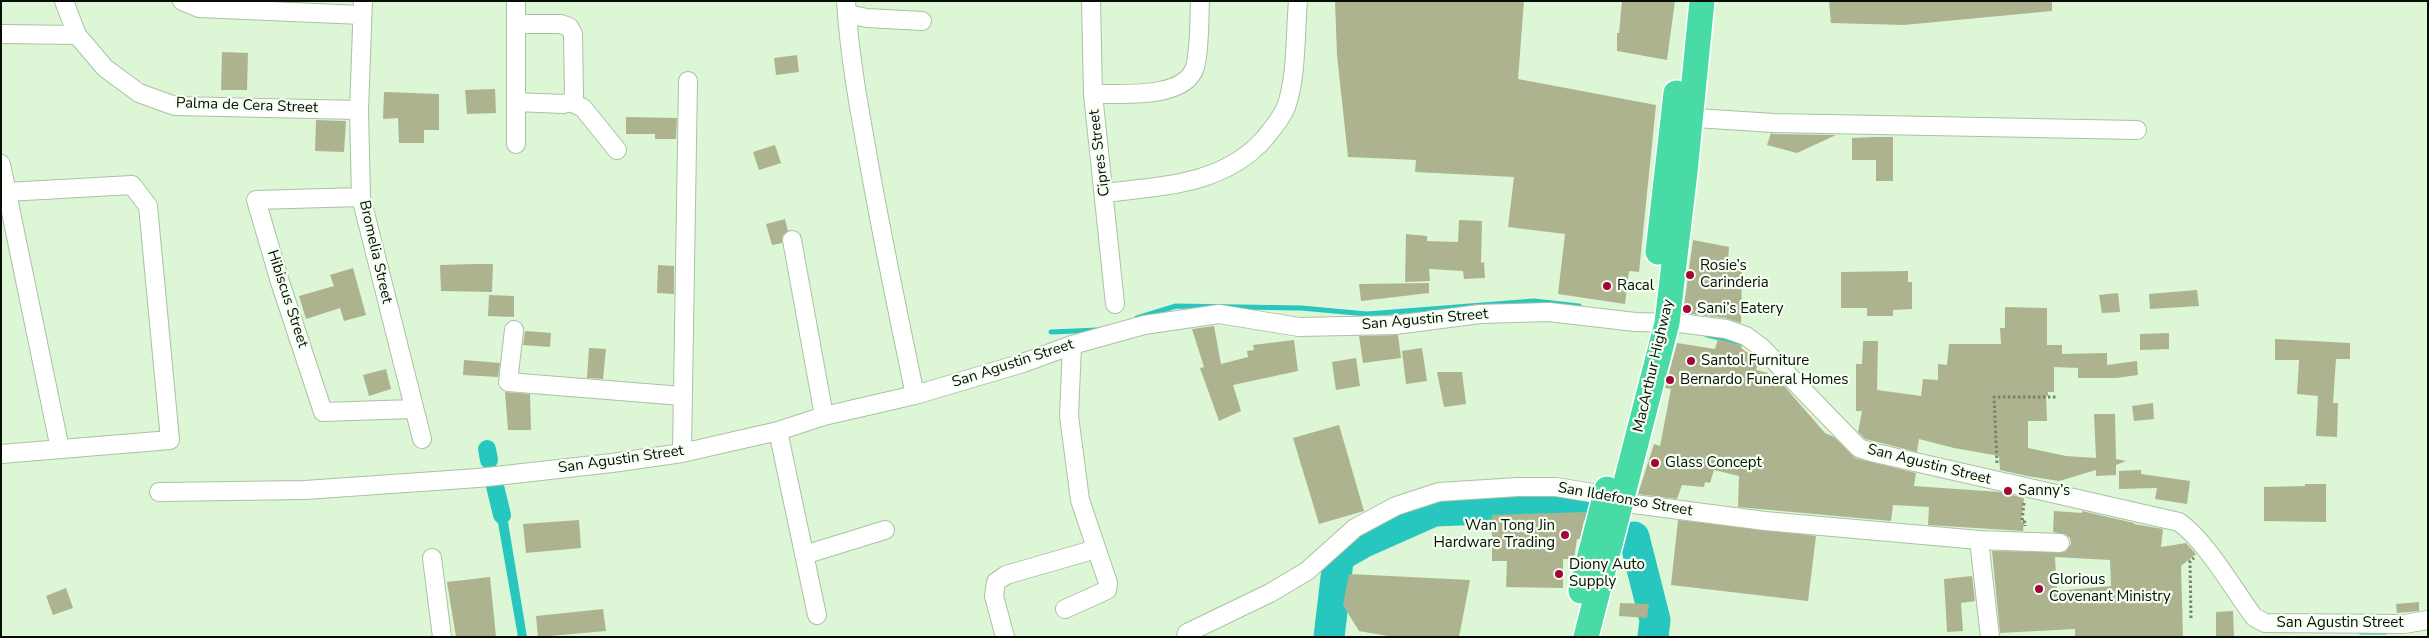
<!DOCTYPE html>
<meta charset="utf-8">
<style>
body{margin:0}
#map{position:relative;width:2429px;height:638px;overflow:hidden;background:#dcf6d6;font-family:"Nunito Sans",sans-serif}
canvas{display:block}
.frame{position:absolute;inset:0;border:2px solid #060e05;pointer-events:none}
</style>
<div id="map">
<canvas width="2429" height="638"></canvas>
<div class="frame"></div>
</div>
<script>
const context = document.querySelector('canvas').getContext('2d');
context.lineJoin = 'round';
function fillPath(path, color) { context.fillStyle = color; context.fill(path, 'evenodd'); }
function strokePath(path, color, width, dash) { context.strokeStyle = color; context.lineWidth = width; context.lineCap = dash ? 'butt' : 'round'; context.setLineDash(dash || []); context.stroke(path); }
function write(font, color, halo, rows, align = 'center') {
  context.font = font + ' "Nunito Sans",sans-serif'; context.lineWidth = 4.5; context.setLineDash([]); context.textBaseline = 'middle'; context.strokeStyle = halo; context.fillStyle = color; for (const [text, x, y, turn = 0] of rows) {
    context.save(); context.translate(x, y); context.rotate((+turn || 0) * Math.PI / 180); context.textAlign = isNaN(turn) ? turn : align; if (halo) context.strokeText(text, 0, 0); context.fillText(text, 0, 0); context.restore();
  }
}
const water = new Path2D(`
 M 502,515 L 508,522 L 527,637 L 518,637 L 498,523 Z`);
const stream = new Path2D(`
 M 1137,318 L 1176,306 L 1301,308 L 1367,314 L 1534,301 L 1579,306
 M 1051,332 L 1098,330
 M 1707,335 L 1742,343
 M 2361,632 L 2385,632`);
const canal = new Path2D(`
 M 487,449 L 489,460
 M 494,482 L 502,515`);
const river = new Path2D(`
 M 1634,537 L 1655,620 L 1653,637
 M 1329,637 L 1338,561 L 1343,554 L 1364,542 L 1434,511 L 1583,505`);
const building = new Path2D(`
 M 1335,1 L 1524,1 L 1518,79 L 1656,105 L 1639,272 L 1629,271 L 1625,304 L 1558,294 L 1565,234 L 1508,227 L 1514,177 L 1415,172 L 1416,160 L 1348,157 L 1337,55 Z
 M 1622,1 L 1675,1 L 1667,60 L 1617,51 L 1617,33 L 1619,33 Z
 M 1829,1 L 2052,1 L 2052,11 L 1904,25 L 1831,23 Z
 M 222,52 L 248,53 L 247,90 L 221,90 Z
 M 797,55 L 799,72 L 776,75 L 774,58 Z
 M 495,89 L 496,113 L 467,114 L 465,90 Z
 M 384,92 L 439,94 L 439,130 L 424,130 L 424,143 L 399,143 L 398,118 L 383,119 Z
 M 626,117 L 677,118 L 676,139 L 655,139 L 655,134 L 626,134 Z
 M 316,120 L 346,121 L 344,152 L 315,151 Z
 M 1771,133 L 1774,134 L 1836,135 L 1797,153 L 1767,145 Z
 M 1876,137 L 1893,137 L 1893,181 L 1876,181 L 1876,160 L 1852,160 L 1852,138 Z
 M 775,145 L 781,163 L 759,170 L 753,152 Z
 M 785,219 L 788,231 L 782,236 L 782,243 L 772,245 L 766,224 Z
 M 1459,220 L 1482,221 L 1481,263 L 1484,262 L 1485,278 L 1464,279 L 1463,271 L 1429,269 L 1430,281 L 1405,282 L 1406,234 L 1427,236 L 1427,241 L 1458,242 Z
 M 1693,240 L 1729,247 L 1728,260 L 1740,260 L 1739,269 L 1742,269 L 1741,323 L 1725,318 L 1683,313 Z
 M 474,264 L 493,264 L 492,292 L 441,291 L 440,265 Z
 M 658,265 L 674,266 L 674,294 L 657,293 Z
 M 353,268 L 366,315 L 344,321 L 340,308 L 306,319 L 299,296 L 334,286 L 330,275 Z
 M 1908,271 L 1908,282 L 1912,282 L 1912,309 L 1893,310 L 1893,316 L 1867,316 L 1867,308 L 1841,308 L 1841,272 Z
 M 1429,283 L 1429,293 L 1361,301 L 1359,284 Z
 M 2197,290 L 2199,306 L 2150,309 L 2149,294 Z
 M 2118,293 L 2120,312 L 2102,313 L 2099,295 Z
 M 489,295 L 514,296 L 514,317 L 488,316 Z
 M 2005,307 L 2047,308 L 2047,345 L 2062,345 L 2062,354 L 2107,353 L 2107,365 L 2137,361 L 2138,375 L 2116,378 L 2078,378 L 2078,368 L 2080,368 L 2054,367 L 2054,392 L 2048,392 L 2048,396 L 2046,396 L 2047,421 L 2028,421 L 2028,448 L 2066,456 L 2096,458 L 2094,414 L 2115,414 L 2116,459 L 2126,461 L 2116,465 L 2116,475 L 2096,476 L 2096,470 L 2059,481 L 2027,476 L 2000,470 L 1999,456 L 1954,448 L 1919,439 L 1917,452 L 1865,439 L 1858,432 L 1862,411 L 1856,411 L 1856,364 L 1862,364 L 1863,341 L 1878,341 L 1877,390 L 1921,396 L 1923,379 L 1938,380 L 1938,364 L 1947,365 L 1949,344 L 2001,344 L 2000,328 L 2005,328 Z
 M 1214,326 L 1221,364 L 1248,357 L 1247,351 L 1254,350 L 1253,345 L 1294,340 L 1298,371 L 1233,385 L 1241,411 L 1219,421 L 1200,368 L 1204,367 L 1192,329 Z
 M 525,331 L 551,333 L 550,347 L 523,345 Z
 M 2169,333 L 2169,349 L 2140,350 L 2140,334 Z
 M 1398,335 L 1401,358 L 1363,363 L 1359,336 Z
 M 1718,339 L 1742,346 L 1741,348 L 1759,361 L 1756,370 L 1768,373 L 1767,377 L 1778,379 L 1825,433 L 1834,437 L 1855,458 L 1916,473 L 1914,486 L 2000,492 L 2024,498 L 2021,522 L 2024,522 L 2023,531 L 1928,525 L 1929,507 L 1893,505 L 1891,521 L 1738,507 L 1739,476 L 1714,470 L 1710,483 L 1705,482 L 1704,487 L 1682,485 L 1677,499 L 1638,494 L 1654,444 L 1660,446 L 1671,389 L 1665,388 L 1677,343 L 1715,349 Z
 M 2275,339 L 2350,343 L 2350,359 L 2336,359 L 2333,403 L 2338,403 L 2337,437 L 2316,436 L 2318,396 L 2297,394 L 2299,360 L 2275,360 Z
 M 589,348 L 606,349 L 603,379 L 587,378 Z
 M 1422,348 L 1427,381 L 1406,384 L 1402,351 Z
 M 1356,358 L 1360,386 L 1336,390 L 1332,362 Z
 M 464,360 L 500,363 L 498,377 L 463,375 Z
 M 386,369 L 391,389 L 369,396 L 363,375 Z
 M 1437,372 L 1462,372 L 1466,404 L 1444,407 Z
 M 505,392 L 530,394 L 531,430 L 508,430 Z
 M 2153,403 L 2154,419 L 2134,421 L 2132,406 Z
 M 1339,425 L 1364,511 L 1319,524 L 1293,438 Z
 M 2141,470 L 2141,474 L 2190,481 L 2187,504 L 2155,499 L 2157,488 L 2119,489 L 2119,471 Z
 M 2305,484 L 2326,484 L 2326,522 L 2264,521 L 2264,487 L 2305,486 Z
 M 2054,511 L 2082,513 L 2082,511 L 2134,523 L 2134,524 L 2163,529 L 2161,547 L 2186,543 L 2196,554 L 2181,566 L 2183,637 L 2075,637 L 2075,629 L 2000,633 L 1992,551 L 2065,552 L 2071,544 L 2070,538 L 2065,534 L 2053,532 ZM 2055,557 L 2110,560 L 2111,586 L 2057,591 Z
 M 1586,512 L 1580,539 L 1577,539 L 1574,559 L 1563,559 L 1563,588 L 1506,587 L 1507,561 L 1492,561 L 1492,515 Z
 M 579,520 L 581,548 L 526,553 L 523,524 Z
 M 1678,520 L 1816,536 L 1808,601 L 1671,585 Z
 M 1349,574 L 1470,580 L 1459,637 L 1394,637 L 1359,631 L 1343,605 Z
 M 1972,576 L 1975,601 L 1961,603 L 1963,631 L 1947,632 L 1944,579 Z
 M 490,577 L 496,637 L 456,637 L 447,582 Z
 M 66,588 L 73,608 L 53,615 L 46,596 Z
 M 2419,602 L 2419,611 L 2397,613 L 2396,604 Z
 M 1620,603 L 1649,604 L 1647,618 L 1619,616 Z
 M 603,609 L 606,631 L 538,637 L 536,616 Z
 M 2233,611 L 2234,637 L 2216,637 L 2216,612 Z`);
const path = new Path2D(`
 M 1997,463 L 1994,397 L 2057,397
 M 2024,503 L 2022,522 L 2025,522 L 2025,526
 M 2191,618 L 2190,561 L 2194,558`);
const minor = new Path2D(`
 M 64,1 L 77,35 L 105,68 L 139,93 L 175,106 L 359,110
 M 182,1 L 199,8 L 362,15
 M 363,1 L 359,110 L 361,197 L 422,439
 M 846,1 C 849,52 858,102 867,152 C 881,233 898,314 915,395
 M 1091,1 L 1093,94 L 1115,304
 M 847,14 L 867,18 L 922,21
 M 1,34 L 77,35
 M 1093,94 C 1120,93 1185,100 1195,67 C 1200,47 1199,22 1200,1
 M 516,102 L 563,104 L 571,102 L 574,96 L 573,34 L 569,27 L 561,24 L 517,24
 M 571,102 L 583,108 L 617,150
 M 1680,117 L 1774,123 L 2137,130
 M 516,144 L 516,1
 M 1,164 L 60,449
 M 1104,193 C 1162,186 1224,185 1265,138 C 1273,128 1281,119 1286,107 C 1297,77 1295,33 1298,1
 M 361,197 L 256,200 L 280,282 L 323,412 L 413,409
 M 792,240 L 824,416
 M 514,330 L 508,382 L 682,396
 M 778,431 L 817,615
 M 682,453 L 688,81
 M 1,454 L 170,440 L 148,206 L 132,185 L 7,192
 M 159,492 L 305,490 L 478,478 L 612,463 L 682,453 L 778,431 L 824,416 L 915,395 L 1023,363 L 1072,345 L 1144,325 L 1219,314 L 1299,327 L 1395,325 L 1480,314 L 1549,312 L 1635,322 L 1679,323 L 1726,329 L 1746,336 L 1762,348 L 1859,448 L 1871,452 L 2179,522 C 2206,541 2234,590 2254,617 L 2265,623 L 2404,624 L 2428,620
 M 1979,540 L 2060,543
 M 804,555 L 885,530
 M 432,558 L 442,637
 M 1065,609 L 1107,590 L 1108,583 L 1080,500 L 1069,416 L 1072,345
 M 1005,637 L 994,596 L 996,582 L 1006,575 L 1096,549
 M 1186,637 L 1187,633 L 1270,593 L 1307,571 L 1355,528 L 1396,506 L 1439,492 L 1518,487 L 1556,487 L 1593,493 L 1634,504 L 1765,521 L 1979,540 L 1990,637`);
const highway = new Path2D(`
 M 1658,252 L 1676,93
 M 1581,591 L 1607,489
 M 1586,637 L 1667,323 L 1685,172 L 1702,1`);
const markers = [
 [1690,275,5,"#a30536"],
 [1607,286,5,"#a30536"],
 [1687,309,5,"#a30536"],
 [1691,361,5,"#a30536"],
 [1670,380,5,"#a30536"],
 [1655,463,5,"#a30536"],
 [2008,491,5,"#a30536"],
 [1565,535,5,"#a30536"],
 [1559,574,5,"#a30536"],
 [2039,589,5,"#a30536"]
];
const streetNames = [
 ["Palma de Cera Street",247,106,2],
 ["Cipres Street",1100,153,-97],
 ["Bromelia Street",375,252,77],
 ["Hibiscus Street",287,299,72],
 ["San Agustin Street",1425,320,-5],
 ["San Agustin Street",1013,364,-18],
 ["MacArthur Highway",1654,366,-77],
 ["San Agustin Street",621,460,-8],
 ["San Agustin Street",1929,465,14],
 ["San Ildefonso Street",1625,500,10],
 ["San Agustin Street",2340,623]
];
const poiNames = [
 ["Rosie’s",1700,266],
 ["Carinderia",1700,283],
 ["Racal",1617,286],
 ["Sani’s Eatery",1697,309],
 ["Santol Furniture",1701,361],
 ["Bernardo Funeral Homes",1680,380],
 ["Glass Concept",1665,463],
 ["Sanny’s",2018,491],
 ["Wan Tong Jin",1555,526,"right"],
 ["Hardware Trading",1555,543,"right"],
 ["Diony Auto",1569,565],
 ["Supply",1569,582],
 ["Glorious",2049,580],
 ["Covenant Ministry",2049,597]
];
fillPath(water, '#27c7bf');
strokePath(stream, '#27c7bf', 5);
strokePath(canal, '#27c7bf', 18);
strokePath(river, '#27c7bf', 31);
fillPath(building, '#aeb38f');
strokePath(minor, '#aac2a4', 20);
strokePath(highway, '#fff', 28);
strokePath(path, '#72836e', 3, [2.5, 2.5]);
strokePath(minor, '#fff', 18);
strokePath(highway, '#48dba6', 25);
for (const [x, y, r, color] of markers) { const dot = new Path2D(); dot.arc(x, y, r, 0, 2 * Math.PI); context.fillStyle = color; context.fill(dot); strokePath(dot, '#f4fef1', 2); }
write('15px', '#060e05', '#f4fef1', streetNames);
write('15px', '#060e05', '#f4fef1', poiNames, 'left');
</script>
